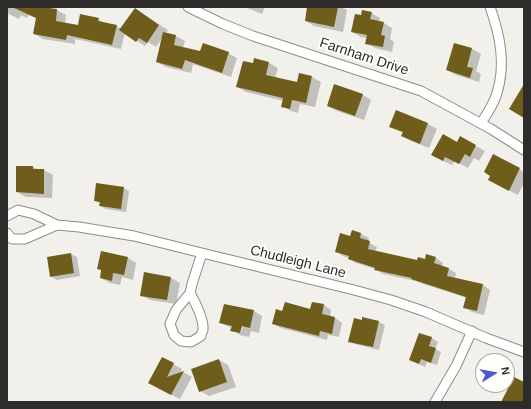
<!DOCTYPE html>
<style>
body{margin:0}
#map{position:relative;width:531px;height:409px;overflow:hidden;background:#f2f0ea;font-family:Helvetica,sans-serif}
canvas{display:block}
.frame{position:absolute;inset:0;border:8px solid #2d2c2a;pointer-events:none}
.north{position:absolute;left:475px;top:353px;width:40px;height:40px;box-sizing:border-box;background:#fffefa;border:1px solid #abaaa7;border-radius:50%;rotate:79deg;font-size:11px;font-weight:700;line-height:16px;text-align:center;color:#2d2c2a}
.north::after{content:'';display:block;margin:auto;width:14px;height:18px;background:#495acf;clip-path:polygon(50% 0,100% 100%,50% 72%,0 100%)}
</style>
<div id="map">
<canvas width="531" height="409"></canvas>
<div class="frame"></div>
<div class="north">N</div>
</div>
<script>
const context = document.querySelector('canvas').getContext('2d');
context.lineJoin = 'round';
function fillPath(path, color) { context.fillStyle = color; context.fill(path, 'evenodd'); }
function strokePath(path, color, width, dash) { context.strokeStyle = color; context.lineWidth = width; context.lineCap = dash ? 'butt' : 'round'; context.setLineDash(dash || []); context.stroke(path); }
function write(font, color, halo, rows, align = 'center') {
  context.font = font + ' Helvetica,sans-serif'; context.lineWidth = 4; context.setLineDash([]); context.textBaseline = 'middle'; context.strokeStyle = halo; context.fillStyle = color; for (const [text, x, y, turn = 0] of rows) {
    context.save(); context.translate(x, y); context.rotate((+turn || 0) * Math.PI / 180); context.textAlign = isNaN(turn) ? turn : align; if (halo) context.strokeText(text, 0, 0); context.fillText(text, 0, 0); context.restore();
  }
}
const shadow = new Path2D(`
 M 7,7 L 44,7 L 43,8 L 57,10 L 66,15 L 65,24 L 79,26 L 98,19 L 106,24 L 116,26 L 122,29 L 135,9 L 168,30 L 166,33 L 176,36 L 185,41 L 183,48 L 201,53 L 228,53 L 237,58 L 231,77 L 193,64 L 191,73 L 166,67 L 157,62 L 163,37 L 156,47 L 148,42 L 145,46 L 125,33 L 121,49 L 75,39 L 75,44 L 43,39 L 34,34 L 37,18 L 29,15 L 27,18 L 21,15 L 19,19 L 7,13 Z
 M 245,7 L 265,7 L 262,14 Z
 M 308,7 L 341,7 L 347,10 L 343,32 L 314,26 L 306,21 Z
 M 371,13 L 380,18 L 379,22 L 384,23 L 392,28 L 390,39 L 394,42 L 392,52 L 375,48 L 366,43 L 367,38 L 361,37 L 352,32 L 362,17 Z
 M 454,44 L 472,49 L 481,54 L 476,71 L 481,74 L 479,82 L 456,75 L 447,70 Z
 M 255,59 L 269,63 L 278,68 L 275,78 L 297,83 L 299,74 L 312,77 L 321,82 L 315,107 L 300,104 L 298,113 L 291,111 L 283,106 L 284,101 L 246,92 L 237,87 L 254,65 Z
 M 335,86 L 363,95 L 371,100 L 364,120 L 337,111 L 328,106 Z
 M 396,111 L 428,124 L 437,129 L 429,148 L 411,141 L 402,136 L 403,133 L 390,126 Z
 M 460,137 L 485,151 L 479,161 L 474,158 L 468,168 L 455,161 L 452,165 L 441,160 L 457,143 Z
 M 493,156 L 524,172 L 524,183 L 518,195 L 498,185 Z
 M 33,167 L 39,170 L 44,170 L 53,175 L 52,198 L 26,197 L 17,192 Z
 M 123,188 L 129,191 L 126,212 L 106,209 L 101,206 L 101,204 L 95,200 Z
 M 352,231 L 361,234 L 369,238 L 368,242 L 377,247 L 375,252 L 418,261 L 425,261 L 427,256 L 436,258 L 443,263 L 442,267 L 449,269 L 456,273 L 455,279 L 483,285 L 490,290 L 484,315 L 472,312 L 464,307 L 467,298 L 420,283 L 416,281 L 383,274 L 376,269 L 356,263 L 349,259 L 349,258 L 343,256 L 336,251 L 351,237 Z
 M 71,254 L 77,257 L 80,276 L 57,280 L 51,276 Z
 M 128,258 L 136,263 L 133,280 L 122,277 L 120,285 L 110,283 L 101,278 Z
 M 171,278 L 180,283 L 176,304 L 150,300 L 141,295 Z
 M 324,305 L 331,310 L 330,317 L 335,318 L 342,323 L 339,337 L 328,335 L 327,340 L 281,328 L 273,324 L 283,312 L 311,310 Z
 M 254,311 L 262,316 L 259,333 L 251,331 L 249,337 L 240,335 L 232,330 L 232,328 L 221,323 ZM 244,322 L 241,332 L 239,332 Z
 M 362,321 L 379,322 L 385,325 L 379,350 L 355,344 L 349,341 Z
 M 420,334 L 432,338 L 438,342 L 435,349 L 441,352 L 437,365 L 427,362 L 425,367 L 410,360 Z
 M 219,360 L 228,365 L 236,387 L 209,396 L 200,391 Z
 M 173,364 L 182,369 L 180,374 L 183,372 L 192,377 L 180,399 L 158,388 Z`);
const building = new Path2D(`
 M 12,7 L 42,7 L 57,9 L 56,21 L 78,25 L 80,14 L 99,18 L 98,21 L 117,25 L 112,45 L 67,35 L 66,40 L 33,34 L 36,18 Z
 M 307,7 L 338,7 L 334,27 L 305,21 Z
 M 135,8 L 159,25 L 147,43 L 139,38 L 136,42 L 119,30 Z
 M 362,10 L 372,12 L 370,19 L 384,22 L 381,35 L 385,36 L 383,47 L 365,44 L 367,35 L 351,32 L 355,14 L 361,15 Z
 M 163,32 L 176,35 L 174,45 L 200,51 L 203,43 L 229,52 L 222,73 L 185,60 L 182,69 L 156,62 Z
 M 454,43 L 472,48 L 467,67 L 473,68 L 470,78 L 446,70 Z
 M 254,58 L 269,62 L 266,75 L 297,82 L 299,73 L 312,76 L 306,103 L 292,100 L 290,109 L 281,107 L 283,98 L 236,87 L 243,61 L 253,63 Z
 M 334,84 L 363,94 L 355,116 L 327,106 Z
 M 524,84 L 524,118 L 509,109 Z
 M 396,110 L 428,123 L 420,144 L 401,136 L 403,132 L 389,127 Z
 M 443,134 L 457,142 L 460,136 L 476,145 L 470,157 L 465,154 L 459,164 L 445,157 L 443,161 L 431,155 Z
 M 493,154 L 520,168 L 509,191 L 488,180 L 490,176 L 484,172 Z
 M 16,166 L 33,166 L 33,169 L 44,169 L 44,194 L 16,192 Z
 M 96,183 L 124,187 L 121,209 L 99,206 L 100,202 L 94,201 Z
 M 352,230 L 361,233 L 360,238 L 370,241 L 368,249 L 417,260 L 418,257 L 425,259 L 426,254 L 436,257 L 434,263 L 449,268 L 447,276 L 483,284 L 477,311 L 463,308 L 466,297 L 411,279 L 412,278 L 374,270 L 375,268 L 348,259 L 349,256 L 335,252 L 340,233 L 350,236 Z
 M 101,251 L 128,257 L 124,275 L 113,273 L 112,281 L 100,278 L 101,270 L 97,269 Z
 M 71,253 L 74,273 L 50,277 L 47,257 Z
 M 144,272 L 171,277 L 167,300 L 140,296 Z
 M 285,302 L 310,309 L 312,302 L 324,304 L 322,314 L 335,317 L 332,334 L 320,331 L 319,336 L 272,324 L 276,309 L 282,311 Z
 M 224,304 L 254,310 L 250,328 L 242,326 L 240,333 L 230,331 L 232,326 L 219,323 Z
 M 362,317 L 379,321 L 373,347 L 348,342 L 354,318 L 362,320 Z
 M 419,333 L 432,337 L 429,346 L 436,348 L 431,363 L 421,359 L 419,364 L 409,360 Z
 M 162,357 L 174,363 L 167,377 L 184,371 L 171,395 L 148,383 Z
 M 219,359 L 227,382 L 199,392 L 191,369 Z
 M 514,377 L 524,382 L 524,402 L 501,402 Z`);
const minor = new Path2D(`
 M 188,7 L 223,24 L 253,36 L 421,91 L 491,129 L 524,150
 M 481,123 C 487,114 494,104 497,93 C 506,64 500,35 490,7
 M 7,216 L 18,210 L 34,214 L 57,225 L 79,227 L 134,236 L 202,253 L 354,290 L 391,300 L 426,312 L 486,338 L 524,352
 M 7,233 L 12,239 L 25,239 L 57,225
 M 190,293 C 195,302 204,320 203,330 C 202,332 201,334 201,336 L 191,342 L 181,341 L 174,335 L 170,324 L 176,310 L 190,293 L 192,284 L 202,253
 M 435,402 L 456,366 L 472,331`);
const streetNames = [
 ["Farnham Drive",364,57,18],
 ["Chudleigh Lane",298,262,14]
];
fillPath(shadow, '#0003');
fillPath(building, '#6f5d1c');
strokePath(minor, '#8e8d87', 11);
strokePath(minor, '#fff', 9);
write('14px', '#2d2c2a', '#fffefa', streetNames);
</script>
